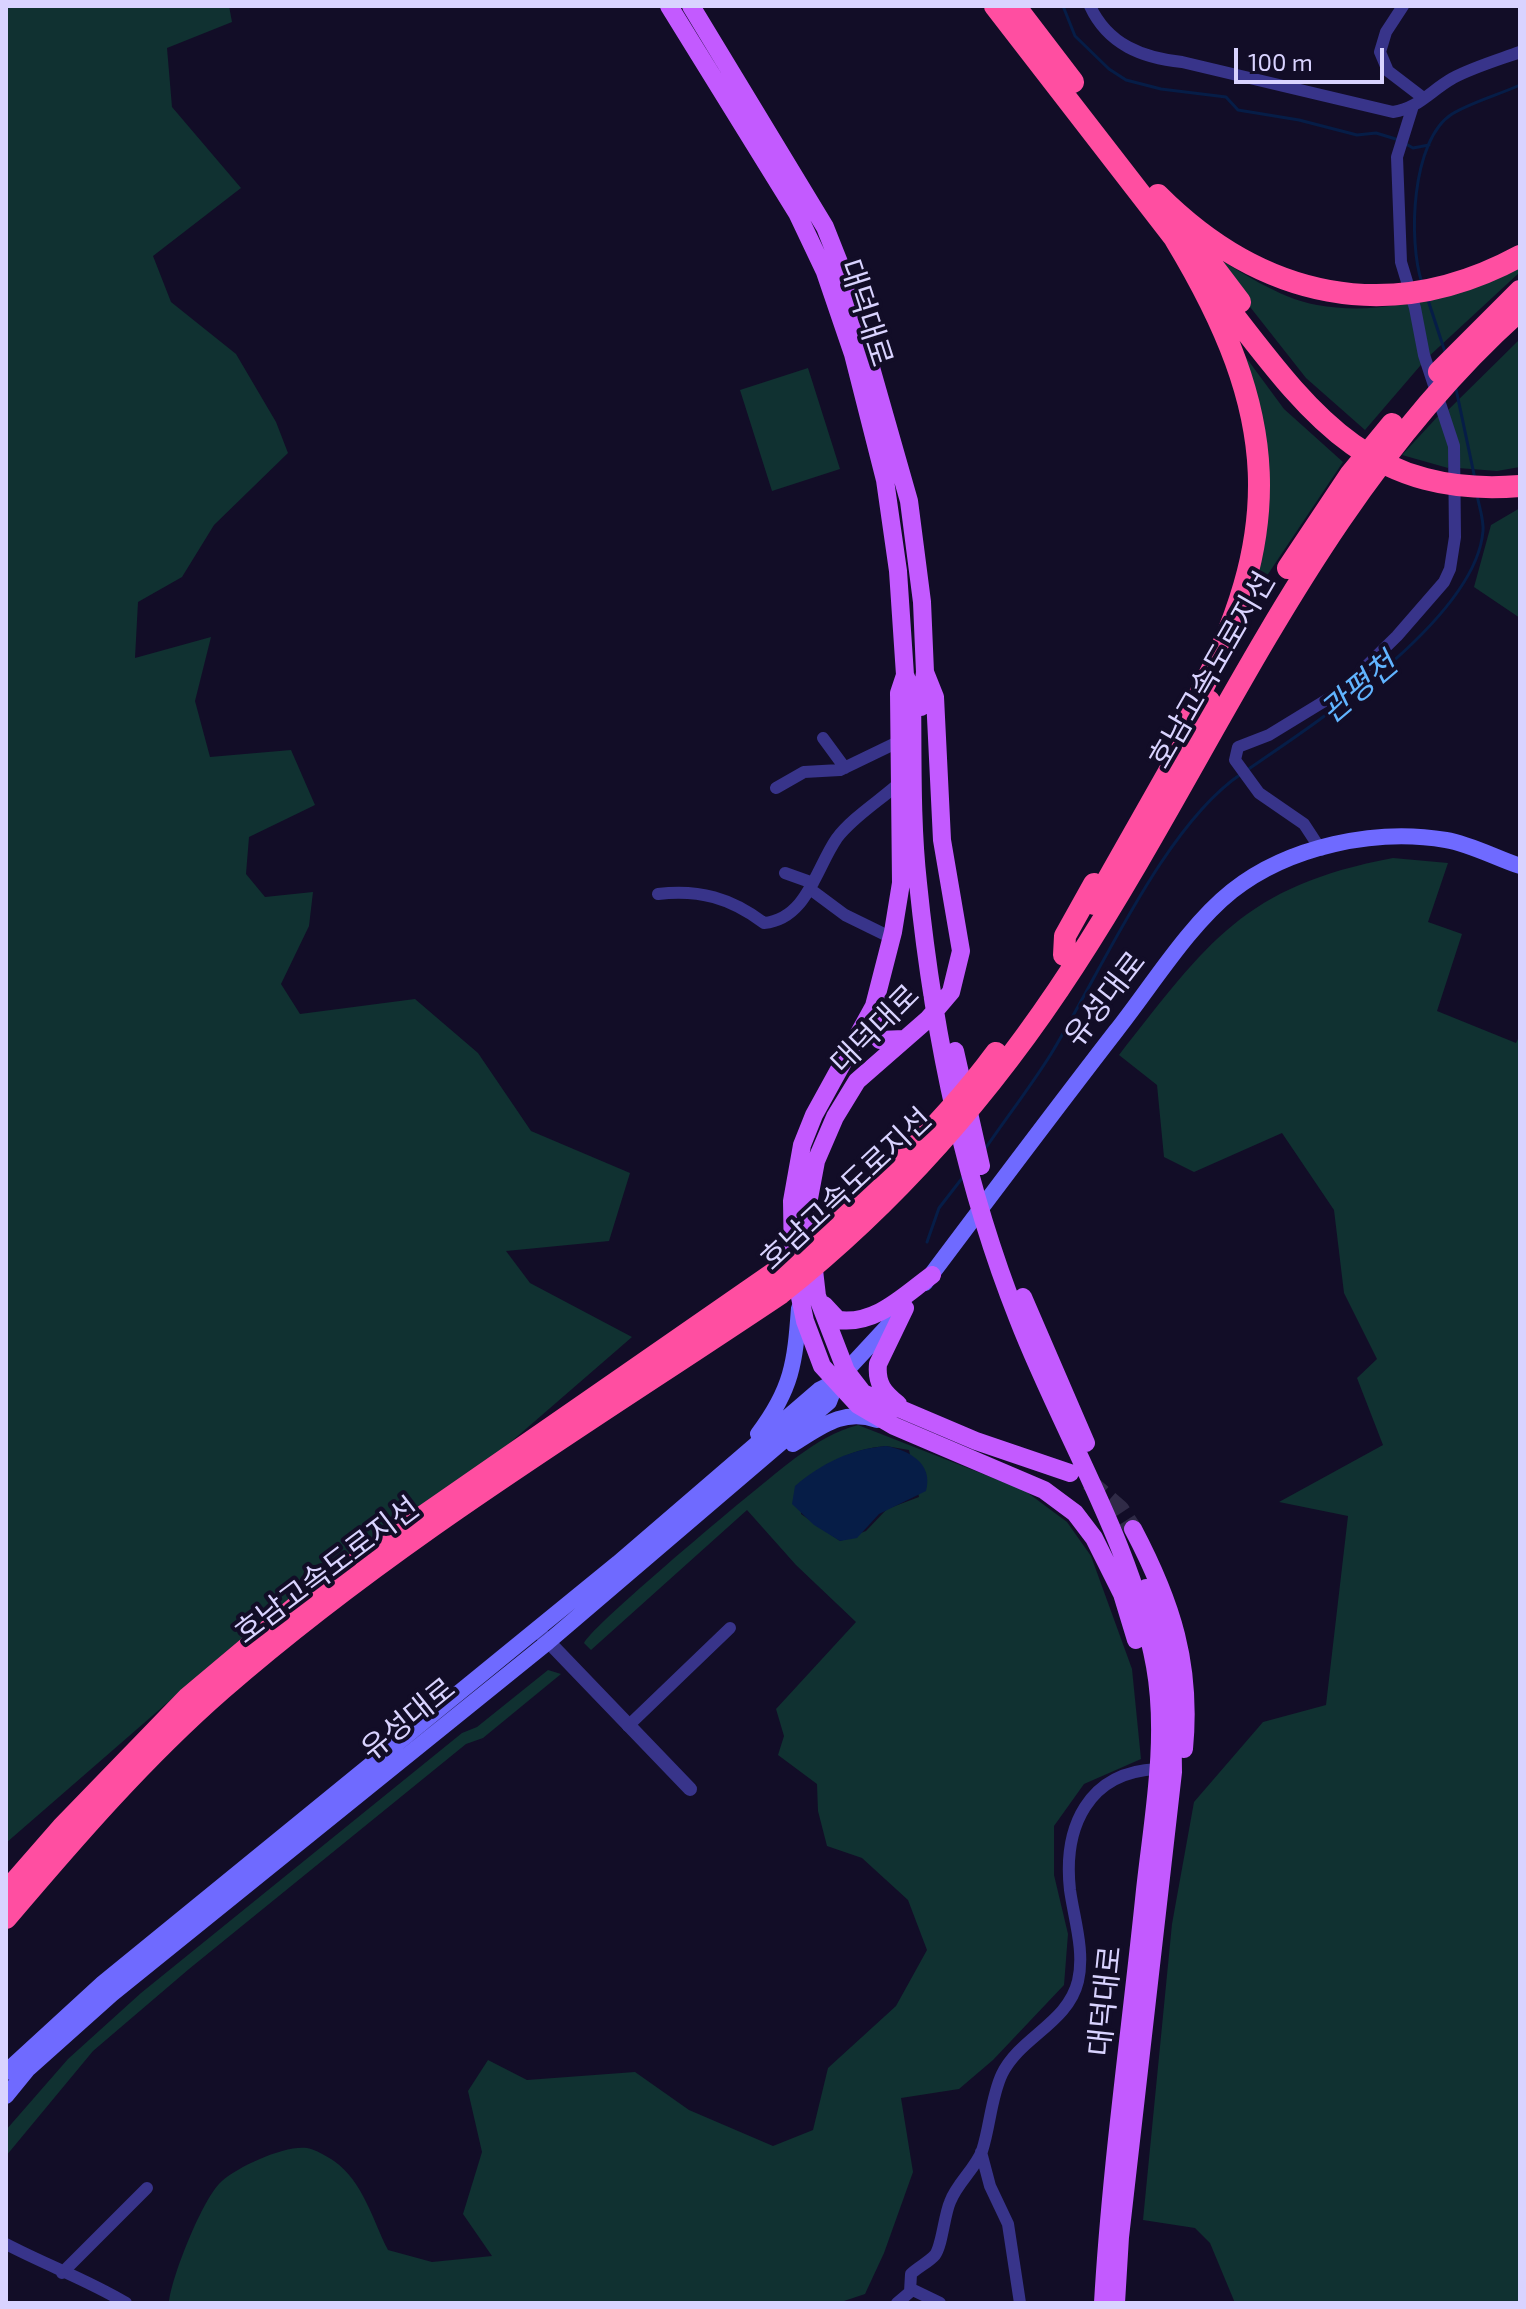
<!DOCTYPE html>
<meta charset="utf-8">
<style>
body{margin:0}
#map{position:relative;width:1526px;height:2309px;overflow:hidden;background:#120d27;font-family:"Exo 2",sans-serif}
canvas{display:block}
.frame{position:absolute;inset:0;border:8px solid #d9d3ff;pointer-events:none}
.scale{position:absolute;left:1234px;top:48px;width:150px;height:36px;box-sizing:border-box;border:4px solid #d9d3ff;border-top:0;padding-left:10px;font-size:24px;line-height:28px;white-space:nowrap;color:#d9d3ff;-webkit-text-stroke:6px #120d27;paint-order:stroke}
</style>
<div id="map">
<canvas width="1526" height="2309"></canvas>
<div class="frame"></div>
<div class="scale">100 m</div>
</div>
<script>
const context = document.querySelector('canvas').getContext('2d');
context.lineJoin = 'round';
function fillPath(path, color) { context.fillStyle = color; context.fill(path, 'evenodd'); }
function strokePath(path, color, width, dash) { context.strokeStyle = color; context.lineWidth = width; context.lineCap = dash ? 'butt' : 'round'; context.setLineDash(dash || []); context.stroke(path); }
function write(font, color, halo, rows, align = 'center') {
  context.font = font + ' "Exo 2","Noto Sans KR",sans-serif'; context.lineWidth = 8; context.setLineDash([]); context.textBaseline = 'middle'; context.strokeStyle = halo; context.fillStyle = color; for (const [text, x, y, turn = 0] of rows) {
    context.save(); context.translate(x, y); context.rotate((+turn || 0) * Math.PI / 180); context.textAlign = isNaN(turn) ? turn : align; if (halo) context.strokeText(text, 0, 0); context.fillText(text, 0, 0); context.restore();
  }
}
const green = new Path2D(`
 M 6,6 L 229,6 L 232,22 L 167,48 L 172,107 L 241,188 L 153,256 L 171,302 L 236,354 L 276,422 L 288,453 L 214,525 L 182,577 L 138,602 L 135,658 L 211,637 L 195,701 L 210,757 L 291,750 L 315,805 L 249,837 L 246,874 L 265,897 L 313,892 L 309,926 L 281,984 L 300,1014 L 415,999 L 478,1053 L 531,1131 L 630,1173 L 609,1241 L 506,1251 L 530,1283 L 632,1337 L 497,1454 L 332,1566 L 228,1650 L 6,1843 Z
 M 1206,251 C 1240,271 1278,298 1317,305 C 1388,318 1457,292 1520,263 L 1520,272 L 1426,359 L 1365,430 L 1306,378 Z
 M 1520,339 L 1520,467 L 1497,471 L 1458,468 L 1445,413 Z
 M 1242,352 L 1284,409 L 1343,462 L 1242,613 L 1259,552 Z
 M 808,368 L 840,469 L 772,491 L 740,390 Z
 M 1440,414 L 1451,447 L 1448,468 L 1402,455 Z
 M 1520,508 L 1520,618 L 1474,587 L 1491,525 Z
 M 1393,858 L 1448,863 L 1428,922 L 1462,934 L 1437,1011 L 1516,1043 L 1520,1035 L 1520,2303 L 1235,2303 L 1210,2243 L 1195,2228 L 1143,2220 L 1172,1924 L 1194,1802 L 1263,1722 L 1326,1705 L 1348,1516 L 1279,1502 L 1383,1445 L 1357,1378 L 1377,1359 L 1344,1293 L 1334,1210 L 1282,1133 L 1194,1172 L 1164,1157 L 1157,1085 L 1119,1055 C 1208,942 1244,886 1393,858 Z
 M 858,1425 L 1024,1490 L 1067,1522 L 1091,1556 L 1132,1669 L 1141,1759 L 1084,1784 L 1054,1826 L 1054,1875 L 1068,1934 L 1064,1985 L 993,2060 L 959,2089 L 901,2098 L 913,2172 L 884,2253 L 865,2294 L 838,2303 L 169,2303 C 171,2278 203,2197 222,2181 C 239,2166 285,2145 307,2148 C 315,2149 328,2157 334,2161 C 363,2181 373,2221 388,2250 L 432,2262 L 492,2256 L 463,2214 L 482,2152 L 468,2091 L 488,2060 L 527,2080 L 635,2072 L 689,2110 L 773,2146 L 813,2130 L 828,2068 L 896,2006 L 927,1950 L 908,1900 L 862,1858 L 827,1846 L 818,1811 L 817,1784 L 778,1755 L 784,1736 L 776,1709 L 856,1622 L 796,1565 L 747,1510 L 591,1650 L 584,1643 C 592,1625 770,1476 798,1456 C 818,1442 835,1431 858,1425 ZM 886,1446 L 909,1450 L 919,1497 L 887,1509 L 866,1531 L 840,1541 L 801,1514 L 803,1480 C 832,1462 851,1449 886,1446 Z
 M 548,1670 L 561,1674 L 483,1738 L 466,1744 L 189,1969 L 93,2051 L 6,2156 L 6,2130 L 68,2059 L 141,1993 L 462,1733 L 477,1727 Z`);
const water = new Path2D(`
 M 886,1446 C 908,1450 934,1463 926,1491 L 879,1514 L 857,1538 L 840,1541 L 814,1525 L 792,1504 L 795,1486 C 822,1463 851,1449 886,1446 Z`);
const stream = new Path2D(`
 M 1063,6 L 1075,36 L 1109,69 L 1126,80 L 1161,89 L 1226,97 L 1238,110 L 1299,120 L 1357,135 L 1376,133 L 1399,140
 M 1406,144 L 1413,148 L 1429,145
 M 1422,283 C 1408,242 1411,140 1452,114 C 1472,102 1498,95 1520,85
 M 1427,297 L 1446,355
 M 1456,389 L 1475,479
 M 1247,770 C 1315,724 1476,618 1483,531 C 1484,520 1479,506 1477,495
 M 985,1149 C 1007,1117 1031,1086 1051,1054 C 1101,972 1164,826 1241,774
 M 927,1242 L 939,1208 L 963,1177`);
const primaryTunnel = new Path2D(`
 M 1089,1482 L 1120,1509 L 1133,1529`);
const minor = new Path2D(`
 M 1090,6 C 1108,45 1143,58 1182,62 L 1393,112 C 1419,108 1430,91 1453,78 C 1474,67 1498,60 1520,52
 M 1403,6 L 1386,32 L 1380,52 L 1388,71 L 1422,97
 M 823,738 L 845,768
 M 776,788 L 804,772 L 840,770 L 898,742
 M 1321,850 L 1304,824 L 1259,793 L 1235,760 L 1238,747 L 1269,735 L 1341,691 L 1397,636 L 1444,582 L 1450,569 L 1455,537 L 1454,446 L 1424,355 L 1415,308 L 1401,262 L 1397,157 L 1412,109
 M 785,873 L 813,883
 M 810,889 L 845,915 L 892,938
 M 658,894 C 699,889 731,898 764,923 C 807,919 816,868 837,838 C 852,818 879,801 897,785
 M 628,1726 L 730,1628
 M 981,2152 L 990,2186 L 1008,2224 L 1020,2303
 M 6,2244 C 46,2265 88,2280 126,2303
 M 62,2273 L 147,2188
 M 911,2289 L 940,2303
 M 897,2303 L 910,2292 L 911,2274 C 918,2267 929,2262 935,2255 C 942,2246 944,2216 950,2202 C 957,2183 975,2169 982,2151 C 990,2127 991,2097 1002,2074 C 1020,2037 1068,2023 1078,1981 C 1085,1951 1074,1919 1070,1890 C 1063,1827 1088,1772 1157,1769`);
const tertiary = new Path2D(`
 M 542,1635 L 690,1789`);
const secondary = new Path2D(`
 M 925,1283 C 988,1199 1051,1115 1116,1031 C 1151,987 1188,926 1232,891 C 1289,846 1376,828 1446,840 C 1470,844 1496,858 1520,866
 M 846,1371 L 897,1316
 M 758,1434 C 792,1389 795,1363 799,1308
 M 793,1444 C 821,1427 843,1408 877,1420
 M 6,2072 L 103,1983 L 618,1563 L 819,1390 L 837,1381 L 829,1402 L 548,1642 L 112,1994 L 28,2069 L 6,2096`);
const primary = new Path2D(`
 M 669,6 L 797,213 L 825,272 L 853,354 L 885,480 L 898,571 L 905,675 L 912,692 C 913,755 911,820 918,883 C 933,1031 963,1180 1018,1319 C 1063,1435 1132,1542 1155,1666 C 1168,1739 1153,1817 1145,1890 C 1131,2027 1111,2165 1103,2303
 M 691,6 L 825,227 L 846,280 L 909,501 L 922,602 L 925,672 L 921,707
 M 925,672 L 935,697 L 942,840 L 961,951 L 951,992 L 928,1019 L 857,1081 L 835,1117 L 816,1161 L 807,1209 L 817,1296 L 846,1371 L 863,1393 L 976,1441 L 1070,1473
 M 905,675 L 899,693 L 901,883 L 893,932 L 874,1006 L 814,1115 L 802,1145 L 792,1201 L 793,1264 L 805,1321 L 822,1366 L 858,1405 L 894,1426 L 1044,1490 L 1075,1513 L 1094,1538 L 1122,1594 L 1136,1640
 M 873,1009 L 873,1031 L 880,1040 L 904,1039
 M 955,1051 L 981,1166
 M 1023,1297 L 1086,1443
 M 824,1305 L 838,1320 C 876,1325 903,1296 932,1275
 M 898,1404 C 884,1393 876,1384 878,1364 L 905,1308
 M 1133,1529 C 1172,1603 1192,1665 1184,1749
 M 1116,2303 L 1120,2237 L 1173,1772 C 1173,1709 1167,1648 1146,1588`);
const motorway = new Path2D(`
 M 995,6 L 1183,249
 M 1015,6 L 1073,82
 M 1158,195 C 1261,298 1389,327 1520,256
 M 1181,224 L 1240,302
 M 1175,239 C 1280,413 1288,530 1191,711
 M 1218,295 C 1304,405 1363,499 1520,486
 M 1439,372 L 1520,291
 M 1288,568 L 1350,475 L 1392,424
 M 1094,904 L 1209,701
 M 1064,955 L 1065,936 L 1094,884
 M 6,1892 L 62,1828 L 188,1698 L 314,1592 L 774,1273 C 849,1215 940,1129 996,1053
 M 6,1918 C 74,1838 143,1758 222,1689 C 394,1539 592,1420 781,1293 C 897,1201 993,1091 1074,966 C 1219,743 1317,491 1520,310`);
const streetNames = [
 ["대덕대로",866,313,72],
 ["호남고속도로지선",1212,670,-60],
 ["유성대로",1105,999,-52],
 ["대덕대로",875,1029,-45],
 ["호남고속도로지선",846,1189,-43],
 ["호남고속도로지선",327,1570,-37],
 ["유성대로",408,1719,-39],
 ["대덕대로",1105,2001,-84]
];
const waterNames = [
 ["관평천",1359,688,-40]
];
fillPath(green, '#103131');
fillPath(water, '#061d47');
strokePath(stream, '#061d47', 3);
strokePath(primaryTunnel, '#302b47', 18, [18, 9]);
strokePath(minor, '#38348a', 12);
strokePath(tertiary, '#38348a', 14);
strokePath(secondary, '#6f6aff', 16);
strokePath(primary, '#c35aff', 18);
strokePath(motorway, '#ff4ea1', 22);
write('30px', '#d9d3ff', '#120d27', streetNames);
write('italic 32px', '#61b4ff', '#120d27', waterNames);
</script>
